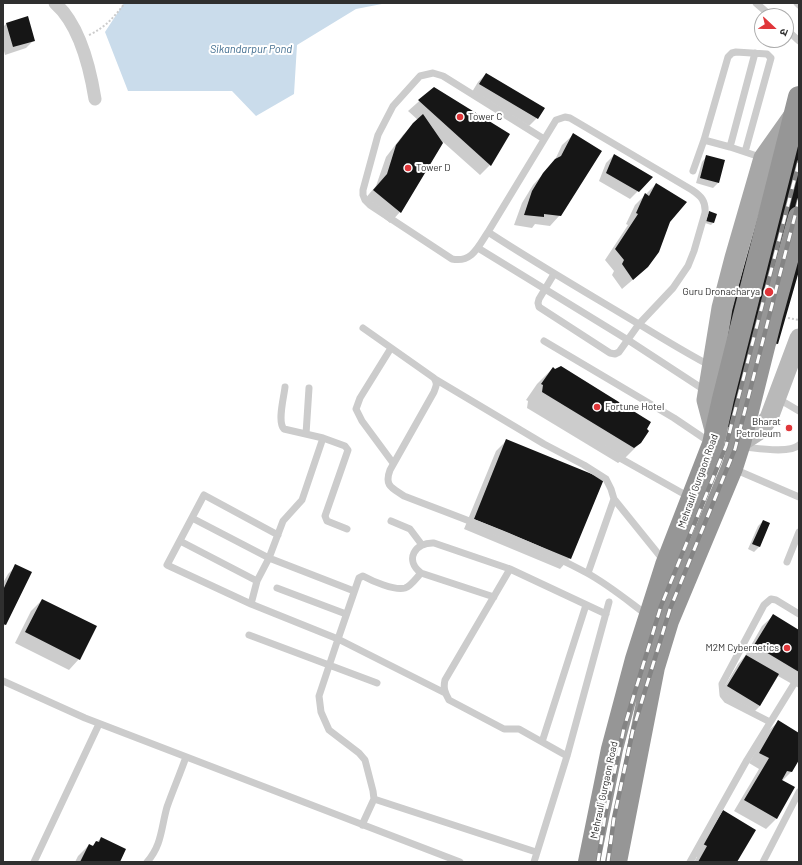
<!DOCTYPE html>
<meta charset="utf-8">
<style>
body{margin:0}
#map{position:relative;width:802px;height:865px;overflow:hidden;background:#fff;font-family:Barlow,"Noto Sans Devanagari",sans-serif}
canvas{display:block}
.frame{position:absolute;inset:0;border:4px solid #2f2f2f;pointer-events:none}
.north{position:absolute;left:754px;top:8px;width:40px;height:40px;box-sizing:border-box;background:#fff;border:1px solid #acacac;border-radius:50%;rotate:112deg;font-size:11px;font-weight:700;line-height:16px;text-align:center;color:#2f2f2f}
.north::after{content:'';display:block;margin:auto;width:14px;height:18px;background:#e0363a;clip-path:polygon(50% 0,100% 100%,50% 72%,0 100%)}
</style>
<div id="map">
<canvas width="802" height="865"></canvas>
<div class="frame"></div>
<div class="north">उ</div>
</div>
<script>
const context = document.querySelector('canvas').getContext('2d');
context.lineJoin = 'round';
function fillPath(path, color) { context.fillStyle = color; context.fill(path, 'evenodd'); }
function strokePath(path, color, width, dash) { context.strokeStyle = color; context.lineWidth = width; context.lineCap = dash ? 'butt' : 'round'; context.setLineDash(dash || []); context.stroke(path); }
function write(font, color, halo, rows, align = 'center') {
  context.font = font + ' Barlow,sans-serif'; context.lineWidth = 4; context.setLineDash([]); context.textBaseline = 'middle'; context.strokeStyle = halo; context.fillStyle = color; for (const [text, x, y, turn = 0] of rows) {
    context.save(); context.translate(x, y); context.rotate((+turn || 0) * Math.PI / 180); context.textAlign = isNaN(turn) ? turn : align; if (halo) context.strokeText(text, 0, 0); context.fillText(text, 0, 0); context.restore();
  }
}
const water = new Path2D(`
 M 124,3 L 387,3 L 356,9 L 297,45 L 294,94 L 256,116 L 232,91 L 128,91 L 105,32 Z`);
const shadow = new Path2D(`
 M 6,24 L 34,40 L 26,48 L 5,55 L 3,47 L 3,27 Z
 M 486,74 L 537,118 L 529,126 L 472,92 L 478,82 Z
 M 434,88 L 490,165 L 480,175 L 443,142 L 400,212 L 390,223 L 363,201 L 376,186 L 386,157 L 403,135 L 418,120 L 408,111 Z
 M 573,135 L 560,215 L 550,226 L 535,224 L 532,228 L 514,225 L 522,203 L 533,185 L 554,162 L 562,145 Z
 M 614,155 L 638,191 L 630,199 L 599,181 L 606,163 Z
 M 707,156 L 718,183 L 713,188 L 696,183 L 702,162 Z
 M 656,184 L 670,222 L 636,277 L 622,289 L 612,275 L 614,271 L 605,260 L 628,225 L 626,224 L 635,205 Z
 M 707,215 L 713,223 L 711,225 L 705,223 Z
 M 758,218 L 799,225 L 799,268 L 777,344 L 767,354 L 732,441 L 706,434 L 716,340 L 747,229 Z
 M 553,368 L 648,431 L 640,443 L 624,459 L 618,463 L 527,408 L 528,401 L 526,400 L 537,384 Z
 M 506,441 L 570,558 L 560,569 L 464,529 L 496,451 Z
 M 763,521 L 769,524 L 759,547 L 754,552 L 748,549 L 758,526 Z
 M 16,566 L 5,625 L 3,627 L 3,583 L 8,574 Z
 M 42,600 L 79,659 L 69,670 L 15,643 L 31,611 Z
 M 773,616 L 799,631 L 799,688 L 778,676 L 760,706 L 752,714 L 720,694 L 738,664 L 745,656 L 762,626 Z
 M 778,722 L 799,734 L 799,758 L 791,772 L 782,781 L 793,787 L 776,819 L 766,829 L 734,811 L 759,769 L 749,763 L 767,732 Z
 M 723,812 L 736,862 L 694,862 L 697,857 L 693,855 Z
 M 101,838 L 119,862 L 75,862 L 78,856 L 89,845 L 91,847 Z`);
const building = new Path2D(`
 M 28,16 L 35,41 L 13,47 L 6,23 Z
 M 486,73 L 545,108 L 538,119 L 479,84 Z
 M 434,87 L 510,134 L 491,166 L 418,100 Z
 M 423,114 L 443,143 L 401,213 L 373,190 L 387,174 L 396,145 L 413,123 Z
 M 573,133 L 602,151 L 561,216 L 544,214 L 544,217 L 524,215 L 532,191 L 543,173 L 555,159 L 561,156 Z
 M 799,137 L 799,271 L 778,344 L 768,342 L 744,431 L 716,424 L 726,330 L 758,217 Z
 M 614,154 L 653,177 L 639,192 L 606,173 Z
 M 706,155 L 725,160 L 719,183 L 700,178 Z
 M 656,183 L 687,202 L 670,222 L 659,252 L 648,267 L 633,280 L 622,264 L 624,260 L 615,249 L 638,214 L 636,213 L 645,193 L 649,196 Z
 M 709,211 L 717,214 L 714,223 L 706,221 Z
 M 561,366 L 651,422 L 647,429 L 649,431 L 641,443 L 634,448 L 542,392 L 543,385 L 541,384 L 553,367 L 555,369 Z
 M 506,439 L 604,479 L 571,559 L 474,519 Z
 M 763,520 L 770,523 L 760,547 L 752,544 Z
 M 15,564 L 32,572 L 6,625 L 3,624 L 3,590 Z
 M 42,599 L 97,626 L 80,660 L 25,632 Z
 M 773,614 L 799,630 L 799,672 L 754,645 Z
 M 746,655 L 779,674 L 760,706 L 727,686 Z
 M 778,720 L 799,733 L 799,760 L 792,772 L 787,771 L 782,780 L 795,787 L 777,819 L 744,800 L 769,758 L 759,753 Z
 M 723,810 L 756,830 L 737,862 L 698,862 L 707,846 L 703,844 Z
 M 101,837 L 126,849 L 120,862 L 80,862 L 89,844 L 93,846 L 96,841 L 99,842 Z`);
const path = new Path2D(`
 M 89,35 C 106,27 114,17 125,3
 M 788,318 L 799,320`);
const lane = new Path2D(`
 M 756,3 L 771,16
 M 797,3 L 799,5
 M 786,29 L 799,41
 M 544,139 L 443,76 L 433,73 L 420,76 L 393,106 L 378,135 L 363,190 L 363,195 L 365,200 L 370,205 L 452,259 C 472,263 478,247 488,232 L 556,120 L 565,117 L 570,118 L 692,190 C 701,196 706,201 705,213 L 694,251 L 688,266 L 673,288 L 639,324 L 619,352 L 615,354 L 610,353 L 539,307 L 538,303 L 539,299 L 554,274
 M 704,140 L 730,147 L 763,158
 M 730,147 L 755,53
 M 693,171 L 704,140 L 728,57 L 732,53 L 736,52 L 767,54 L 771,58 L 745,152
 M 488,232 C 537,264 587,293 637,323 C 662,338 686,353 711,366
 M 478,248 L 628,340 L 706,391
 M 363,328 L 434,378 C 438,384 436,386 434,392 L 390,470 C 384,486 392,488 404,496 C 466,520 529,542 587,573 C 609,585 628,601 647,615
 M 544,341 L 674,418 L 711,443
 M 391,348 L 360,398 L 356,409 L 362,421 L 393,463
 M 435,379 L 544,444 L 584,465 L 606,479 L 611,489 L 614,499 L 664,561
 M 285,387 C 284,397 277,422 284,429 L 323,438
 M 777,398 L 799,411
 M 306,434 L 309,388
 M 743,447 C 756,448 790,454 799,445
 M 602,448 L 691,498
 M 734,469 L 799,497
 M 192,518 L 269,558 L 354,591
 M 391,521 L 410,529 L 422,545
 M 278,535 L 204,495 L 167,565 L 251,604 L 338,639 L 319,696 L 321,712 L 329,730 L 359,753 L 365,760 L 373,791 L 374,799 L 362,825
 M 180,541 L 257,581
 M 787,562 L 799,532
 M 510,569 L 445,680 C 443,688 445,693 449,700 L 504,729 L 519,729 L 567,756
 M 421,573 C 417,577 411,586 405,588 C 395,591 372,581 363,576 L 359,578 L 338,639 L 445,693
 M 588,573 L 614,499
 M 277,588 L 346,614
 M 494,597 L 421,573 C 404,560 415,542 434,543 L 510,569 L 606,614
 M 251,604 L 257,581 L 269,558 L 283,521 L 302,500 L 323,438 L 345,446 L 348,450 L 325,516 L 327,521 L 347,529
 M 249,635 L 377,683
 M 3,681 L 85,718 L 460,862
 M 770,722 L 727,700 L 723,695 L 722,684 L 764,605 L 771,599 L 776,600 L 799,614
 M 542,742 L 586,605
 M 374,799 L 536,852
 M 34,862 L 99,724
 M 147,862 C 162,845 161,828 167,807 C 173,790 180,774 186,757
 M 534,862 L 567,756 L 609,602
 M 690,862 L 747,760 L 797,679
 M 763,862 L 799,792`);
const street = new Path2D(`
 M 55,3 C 80,25 90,68 95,99`);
const secondary = new Path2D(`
 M 740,443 L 760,430 L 769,418 L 799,338`);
const primary = new Path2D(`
 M 716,434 L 707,400 L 722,308 L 735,258 L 764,158 L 793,117`);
const highway = new Path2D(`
 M 589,862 L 612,749 L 636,659 L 666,565 L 713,444 L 723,399 L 799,97
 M 616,862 L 654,667 L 668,621 L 732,468 L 740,443 L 772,315 L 799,217`);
const rail = new Path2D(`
 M 598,862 L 605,816 L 624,728 L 661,606 L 726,446 L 799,162
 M 608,862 L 614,818 L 633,730 L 670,609 L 735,449 L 799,200`);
const markers = [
 [460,117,4,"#e0363a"],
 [408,168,4,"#e0363a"],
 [769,292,5,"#e0363a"],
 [597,407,4,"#e0363a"],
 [789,428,4,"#e0363a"],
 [787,648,4,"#e0363a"]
];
const poiNames = [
 ["Tower C",468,117],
 ["Tower D",416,168],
 ["Guru Dronacharya",760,292,"right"],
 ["Fortune Hotel",605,407],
 ["Bharat",781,422,"right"],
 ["Petroleum",781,434,"right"],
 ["M2M Cybernetics",779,648,"right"]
];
const streetNames = [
 ["Mehrauli Gurgaon Road",698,481,-70],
 ["Mehrauli Gurgaon Road",604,790,-78]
];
const waterNames = [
 ["Sikandarpur Pond",251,49]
];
fillPath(water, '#cadceb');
fillPath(shadow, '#0003');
fillPath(building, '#161616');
strokePath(path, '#ccc', 2, [2, 2]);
strokePath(lane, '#ccc', 7);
strokePath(street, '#ccc', 13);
strokePath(secondary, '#b9b9b9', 19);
strokePath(primary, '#a7a7a7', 21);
strokePath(highway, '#969696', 22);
strokePath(rail, '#848484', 4.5);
strokePath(rail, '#fff', 3, [9]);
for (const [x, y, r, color] of markers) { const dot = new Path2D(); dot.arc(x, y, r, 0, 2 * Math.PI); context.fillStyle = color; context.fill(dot); strokePath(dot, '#fff', 1.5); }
write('10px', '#2f2f2f', '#fff', poiNames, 'left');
write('10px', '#2f2f2f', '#fff', streetNames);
write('italic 11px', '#3f6c8e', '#fff', waterNames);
</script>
